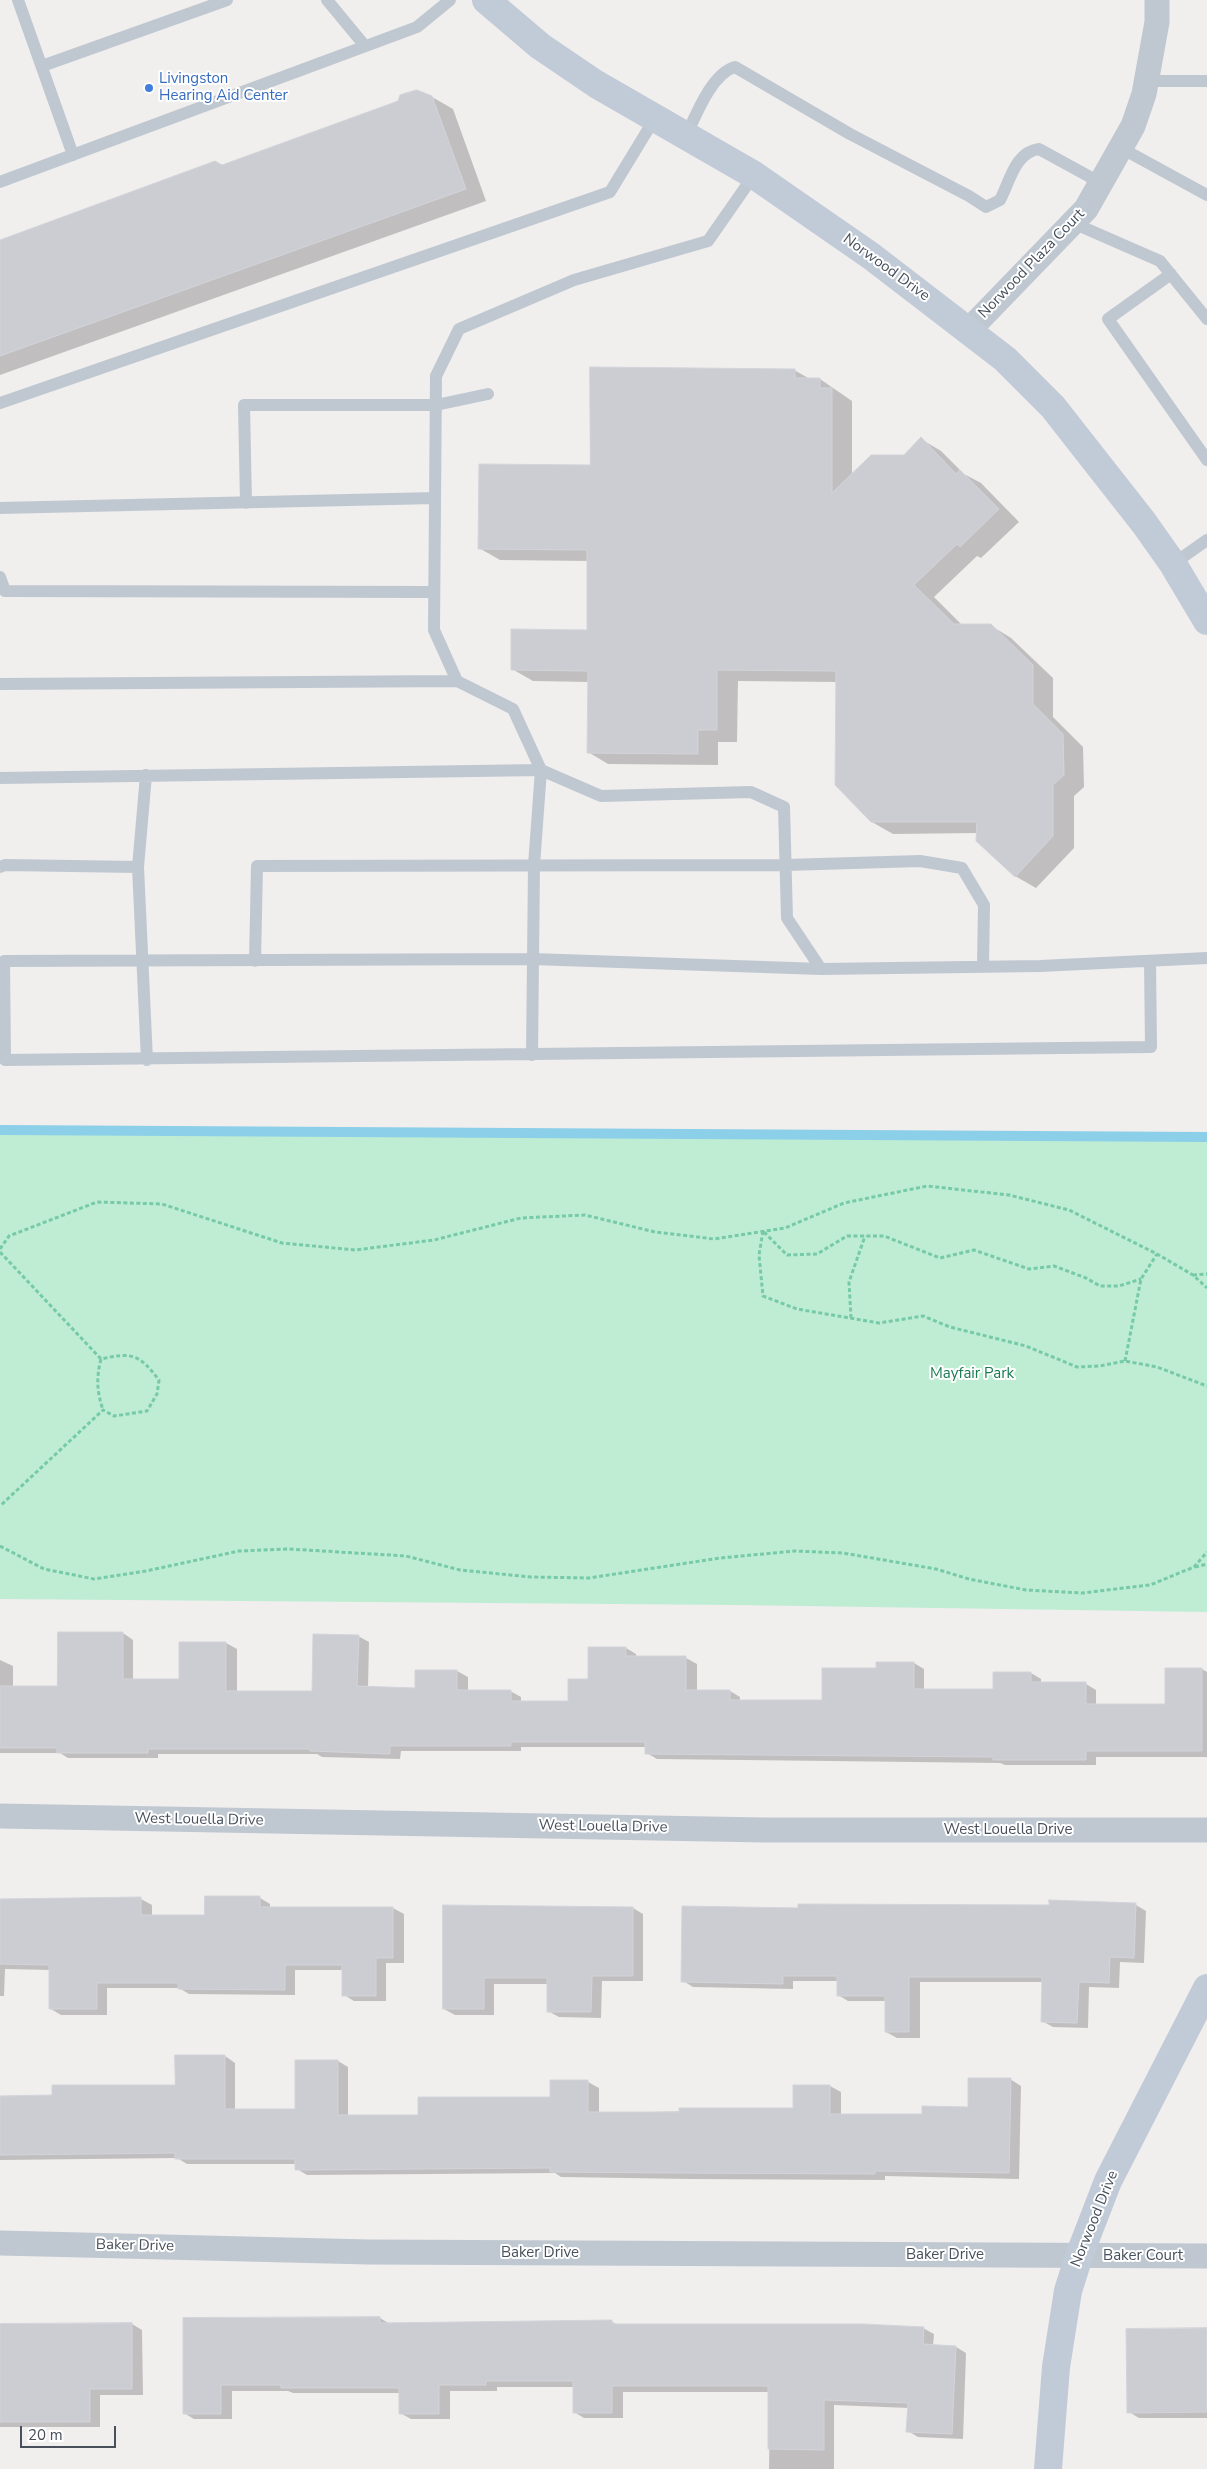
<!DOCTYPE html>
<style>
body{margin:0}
#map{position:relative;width:1207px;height:2469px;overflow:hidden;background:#f1eeee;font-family:"Nunito Sans",sans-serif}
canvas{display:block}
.scale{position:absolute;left:20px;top:2426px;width:96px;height:22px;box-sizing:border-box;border:2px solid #47505b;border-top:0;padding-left:6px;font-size:15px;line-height:18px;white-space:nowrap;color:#47505b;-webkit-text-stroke:4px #fff;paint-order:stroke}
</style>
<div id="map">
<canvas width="1207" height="2469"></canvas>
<div class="scale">20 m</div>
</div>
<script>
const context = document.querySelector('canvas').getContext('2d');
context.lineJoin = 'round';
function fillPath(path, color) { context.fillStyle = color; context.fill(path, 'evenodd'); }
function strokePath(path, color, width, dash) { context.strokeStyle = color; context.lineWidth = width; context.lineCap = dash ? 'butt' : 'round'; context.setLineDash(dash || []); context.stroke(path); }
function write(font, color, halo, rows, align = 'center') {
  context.font = font + ' "Nunito Sans",sans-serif'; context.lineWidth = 4; context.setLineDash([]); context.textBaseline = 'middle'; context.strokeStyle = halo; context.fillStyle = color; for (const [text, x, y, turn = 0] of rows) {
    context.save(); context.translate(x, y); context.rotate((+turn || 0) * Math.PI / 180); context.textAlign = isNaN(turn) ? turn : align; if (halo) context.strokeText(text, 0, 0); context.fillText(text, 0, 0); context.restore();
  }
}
const green = new Path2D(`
 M 28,1129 L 964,1139 L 1207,1138 L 1207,1612 L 735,1605 L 0,1599 L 0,1134 Z`);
const shadow = new Path2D(`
 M 432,97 L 453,109 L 486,201 L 0,375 L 0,241 Z
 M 794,370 L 810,379 L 820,379 L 852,401 L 852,475 L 904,456 L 921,439 L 941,451 L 964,474 L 981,483 L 1019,522 L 981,558 L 977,556 L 934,597 L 962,625 L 990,625 L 1011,638 L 1053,678 L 1053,717 L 1083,747 L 1084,787 L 1074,796 L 1074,848 L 1036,888 L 1015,876 L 978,833 L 893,834 L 872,822 L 837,682 L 738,681 L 737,742 L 718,742 L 718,765 L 608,764 L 588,752 L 589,682 L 533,681 L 512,669 L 588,631 L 588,561 L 500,560 L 479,548 L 591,467 Z
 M 123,1633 L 133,1640 L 133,1680 L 180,1680 L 180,1643 L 226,1643 L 237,1649 L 237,1692 L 313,1692 L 358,1636 L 369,1642 L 368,1688 L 416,1689 L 416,1671 L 457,1671 L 468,1677 L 468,1691 L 510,1691 L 521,1697 L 521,1702 L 569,1702 L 626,1648 L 636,1654 L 636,1658 L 686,1658 L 697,1664 L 697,1691 L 730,1691 L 740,1697 L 740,1701 L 823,1701 L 878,1669 L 914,1663 L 924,1669 L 924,1690 L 994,1690 L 1031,1673 L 1041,1679 L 1041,1684 L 1086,1684 L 1096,1690 L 1096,1706 L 1166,1706 L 1166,1669 L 1202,1669 L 1207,1672 L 1207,1757 L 1096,1757 L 1096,1765 L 1005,1765 L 1000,1763 L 657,1759 L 647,1753 L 647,1747 L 521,1747 L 521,1751 L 401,1751 L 400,1759 L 322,1757 L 317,1754 L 158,1754 L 158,1758 L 68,1758 L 60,1753 L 0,1753 L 0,1660 L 13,1666 L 13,1687 L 58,1687 Z
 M 260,1898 L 270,1904 L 270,1908 L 393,1908 L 404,1914 L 404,1963 L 386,1963 L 386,2001 L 354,2001 L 344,1995 L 344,1970 L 295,1970 L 295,1995 L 189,1994 L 179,1988 L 107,1988 L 107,2015 L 61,2015 L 51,2009 L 51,1970 L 5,1969 L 4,1996 L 0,1996 L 0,1899 L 141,1899 L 152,1905 L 152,1916 L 205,1916 Z
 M 1136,1905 L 1146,1911 L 1144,1963 L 1120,1962 L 1119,1988 L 1089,1987 L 1088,2028 L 1053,2027 L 1042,2021 L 1043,1982 L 920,1982 L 920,2038 L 897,2038 L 886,2032 L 886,2001 L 848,2001 L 838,1995 L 838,1981 L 793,1981 L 793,1989 L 693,1987 L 683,1981 L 799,1909 Z
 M 444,1907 L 633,1908 L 643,1914 L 643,1981 L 602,1981 L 601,2018 L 559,2017 L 548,2011 L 548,1984 L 494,1984 L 494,2015 L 455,2015 L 444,2009 Z
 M 225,2056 L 235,2063 L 235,2110 L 297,2110 L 338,2061 L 348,2067 L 348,2116 L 419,2116 L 551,2099 L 551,2082 L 588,2082 L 599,2088 L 599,2113 L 794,2109 L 794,2086 L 830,2086 L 841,2092 L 841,2115 L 923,2115 L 969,2108 L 1010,2079 L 1021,2086 L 1019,2179 L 885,2176 L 885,2180 L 691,2179 L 561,2177 L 555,2173 L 307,2175 L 297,2169 L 297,2164 L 187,2164 L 177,2158 L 0,2160 L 0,2097 L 53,2096 L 177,2086 Z
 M 380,2318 L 390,2324 L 612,2322 L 618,2325 L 923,2328 L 934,2334 L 933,2346 L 956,2347 L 966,2353 L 963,2439 L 918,2437 L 908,2431 L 909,2408 L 834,2405 L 834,2469 L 769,2469 L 770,2392 L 623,2392 L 623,2418 L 584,2418 L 574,2412 L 574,2387 L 497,2387 L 497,2391 L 450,2391 L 450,2419 L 411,2419 L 400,2413 L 400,2393 L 293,2393 L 288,2391 L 232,2391 L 232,2419 L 194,2419 L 184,2413 L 184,2319 Z
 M 132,2324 L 142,2330 L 143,2395 L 100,2395 L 100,2427 L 0,2427 L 0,2325 Z
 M 1207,2329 L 1207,2418 L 1139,2418 L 1129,2412 Z`);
const stream = new Path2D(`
 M 0,1130 L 1207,1137`);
const building = new Path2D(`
 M 417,90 L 432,96 L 466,189 L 0,356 L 0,240 L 215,161 L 222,165 L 398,101 L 400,95 Z
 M 590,367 L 795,369 L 795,378 L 820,378 L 820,388 L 832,388 L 832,493 L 871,455 L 904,455 L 921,437 L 956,474 L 960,470 L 999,509 L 960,547 L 957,544 L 914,585 L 954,624 L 991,624 L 1033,665 L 1033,704 L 1063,734 L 1064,775 L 1053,785 L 1053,836 L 1015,877 L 976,841 L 977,822 L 871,822 L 835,785 L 836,671 L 717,670 L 717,730 L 698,730 L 698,754 L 587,753 L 588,671 L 511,670 L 511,629 L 587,630 L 587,550 L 478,549 L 479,464 L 590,465 Z
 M 58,1632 L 123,1632 L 123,1679 L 179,1679 L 179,1642 L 226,1642 L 226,1691 L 312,1691 L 313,1634 L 359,1635 L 357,1686 L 415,1688 L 415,1670 L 457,1670 L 457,1690 L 511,1690 L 511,1701 L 568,1701 L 568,1679 L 588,1679 L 588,1647 L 626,1647 L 626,1656 L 686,1656 L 686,1690 L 730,1690 L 730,1700 L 822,1700 L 822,1668 L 876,1668 L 876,1662 L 914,1662 L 914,1689 L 993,1689 L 993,1672 L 1031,1672 L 1031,1682 L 1086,1682 L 1086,1704 L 1165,1704 L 1165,1668 L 1202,1668 L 1202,1751 L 1086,1751 L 1086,1760 L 993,1760 L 993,1757 L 645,1754 L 645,1742 L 511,1742 L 511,1746 L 390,1746 L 390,1754 L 310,1751 L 310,1749 L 148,1749 L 148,1753 L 57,1753 L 57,1748 L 0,1748 L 0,1686 L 57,1686 Z
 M 205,1896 L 260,1896 L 260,1907 L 393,1907 L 393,1958 L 376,1958 L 376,1996 L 342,1996 L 342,1965 L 285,1965 L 285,1990 L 178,1989 L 178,1983 L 97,1983 L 97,2009 L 49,2009 L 49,1965 L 0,1964 L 0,1899 L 141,1897 L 141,1915 L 204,1915 Z
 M 1049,1900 L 1136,1903 L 1134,1958 L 1110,1957 L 1109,1983 L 1079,1982 L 1077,2023 L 1041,2022 L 1042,1977 L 909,1977 L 909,2032 L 885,2032 L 885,1996 L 837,1996 L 837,1976 L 783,1976 L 783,1984 L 681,1982 L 682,1906 L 798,1908 L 798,1904 L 1049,1905 Z
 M 443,1905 L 633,1907 L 633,1976 L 592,1976 L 591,2012 L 547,2012 L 547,1978 L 484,1978 L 484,2009 L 443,2009 Z
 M 175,2055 L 225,2055 L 225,2109 L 295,2109 L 295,2060 L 338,2060 L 338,2115 L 418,2115 L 418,2097 L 550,2097 L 550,2080 L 588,2080 L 588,2112 L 679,2112 L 679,2108 L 793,2108 L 793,2085 L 830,2085 L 830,2114 L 922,2114 L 922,2106 L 968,2107 L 968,2078 L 1011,2078 L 1009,2173 L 875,2171 L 875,2174 L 679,2173 L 550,2172 L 550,2168 L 295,2170 L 295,2159 L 175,2159 L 175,2153 L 0,2155 L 0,2096 L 52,2095 L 52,2085 L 175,2085 Z
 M 380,2317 L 380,2323 L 612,2320 L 612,2324 L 863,2324 L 924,2327 L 923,2344 L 956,2346 L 952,2434 L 906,2432 L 908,2403 L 824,2400 L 824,2450 L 768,2449 L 768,2386 L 612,2386 L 612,2413 L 573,2413 L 573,2381 L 486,2381 L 486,2385 L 439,2385 L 439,2414 L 399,2414 L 399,2388 L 281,2388 L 281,2385 L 221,2385 L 221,2414 L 183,2414 L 183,2318 Z
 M 132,2323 L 132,2389 L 90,2389 L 90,2422 L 0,2422 L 0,2324 Z
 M 1207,2328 L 1207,2412 L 1127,2413 L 1126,2329 Z`);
const path = new Path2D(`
 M 763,1231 L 759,1255 L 763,1296 L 797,1309 L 879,1323 L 923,1316 L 950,1327 L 1026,1346 L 1077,1367 L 1100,1366 L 1125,1361 L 1157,1367 L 1207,1386
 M 764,1232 L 787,1255 L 817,1254 L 847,1236 L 884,1236 L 940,1258 L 974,1250 L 1029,1269 L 1054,1266 L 1086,1278 L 1100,1286 L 1119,1286 L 1141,1279
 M 0,1249 L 9,1236 L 97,1202 L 162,1204 L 282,1243 L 355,1250 L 434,1240 L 521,1218 L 585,1215 L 655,1232 L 714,1239 L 785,1228 L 844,1203 L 927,1186 L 1009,1195 L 1069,1210 L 1157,1254 L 1193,1275 L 1207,1288
 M 0,1252 L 101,1359 C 132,1352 139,1354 159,1380 L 157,1394 L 147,1411 L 114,1416 L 103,1410 L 0,1506
 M 1193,1275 L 1207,1274
 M 851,1318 L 849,1282 L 865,1236
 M 101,1359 C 96,1378 97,1392 103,1410
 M 1125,1361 L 1141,1279 L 1157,1254
 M 0,1546 L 44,1569 L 94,1579 L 146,1571 L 239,1551 L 289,1549 L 406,1556 L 460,1570 L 531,1577 L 589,1578 L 720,1558 L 795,1551 L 843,1553 L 936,1569 L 969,1579 L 1026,1590 L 1082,1593 L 1150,1585 L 1194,1567 L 1207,1552
 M 1195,1567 L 1207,1564`);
const service = new Path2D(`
 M 18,0 L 73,155
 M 327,0 L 365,46
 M 42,66 L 227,0
 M 1146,81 L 1207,81
 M 686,136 C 696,115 712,73 735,67 L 850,134 L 969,196 L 986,207 L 1000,200 C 1010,181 1015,152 1039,149 L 1101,183
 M 1121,148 L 1207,195
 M 754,175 L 708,241 L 574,280 L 459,329 L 436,376 L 434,630 L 457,681 L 513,709 L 541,770 L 601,796 L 751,792 L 784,807 L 787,918 L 821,969 L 1040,966 L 1207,958
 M 0,182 L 417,27 L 450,0
 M 1073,223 L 1160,261 L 1207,319
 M 1171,274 L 1108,319 L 1207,460
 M 0,403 L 610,192 L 655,118
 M 246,503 L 244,405 L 436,405 L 488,394
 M 0,508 L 435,498
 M 1173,564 L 1207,540
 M 0,577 L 5,591 L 434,592
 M 0,684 L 457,681
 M 146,775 L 138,867 L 147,1060
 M 0,778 L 541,770 L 534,865 L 532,1055
 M 0,867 L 5,865 L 138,867
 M 255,961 L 257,866 L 786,865 L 920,861 L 962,868 L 984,905 L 983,966
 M 821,969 L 533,959 L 4,961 L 5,1060 L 1151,1047 L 1150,961`);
const minor = new Path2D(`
 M 969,330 L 1086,209 L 1133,126 L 1144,94 L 1157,22 L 1157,0
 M 0,1816 L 764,1830 L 1207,1830
 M 0,2243 L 369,2252 L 1207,2256`);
const secondary = new Path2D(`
 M 486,0 L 540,46 L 596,84 L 754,175 L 871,256 L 1005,359 L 1053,407 L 1144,523 L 1173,564 L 1207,621
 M 1048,2469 L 1056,2367 L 1068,2291 L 1079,2256 L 1108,2181 L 1207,1988`);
const markers = [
 [149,88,5,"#3f7fe0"]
];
const shopNames = [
 ["Livingston",159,79],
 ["Hearing Aid Center",159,96]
];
const streetNames = [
 ["Norwood Plaza Court",1032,264,-46],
 ["Norwood Drive",886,268,36],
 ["West Louella Drive",199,1820,1],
 ["West Louella Drive",603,1827,1],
 ["West Louella Drive",1008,1830],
 ["Norwood Drive",1095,2219,-68],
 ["Baker Drive",135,2246,1],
 ["Baker Drive",540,2253],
 ["Baker Drive",945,2255],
 ["Baker Court",1143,2256]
];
const parkNames = [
 ["Mayfair Park",972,1374]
];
fillPath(green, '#beedd3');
fillPath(shadow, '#0003');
strokePath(stream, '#8ccfe9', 10);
fillPath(building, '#cbcdd3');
strokePath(building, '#d2d4da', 1);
strokePath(path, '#77caa7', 3, [4, 2.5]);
strokePath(service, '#bfc8d0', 12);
strokePath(minor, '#bfc8d0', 25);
strokePath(secondary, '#c1cad7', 28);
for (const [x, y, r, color] of markers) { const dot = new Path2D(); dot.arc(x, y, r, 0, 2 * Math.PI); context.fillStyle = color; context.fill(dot); strokePath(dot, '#fff', 2); }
write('15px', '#366cbe', '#fff', shopNames, 'left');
write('15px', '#47505b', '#fff', streetNames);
write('15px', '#1a7b51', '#fff', parkNames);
</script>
